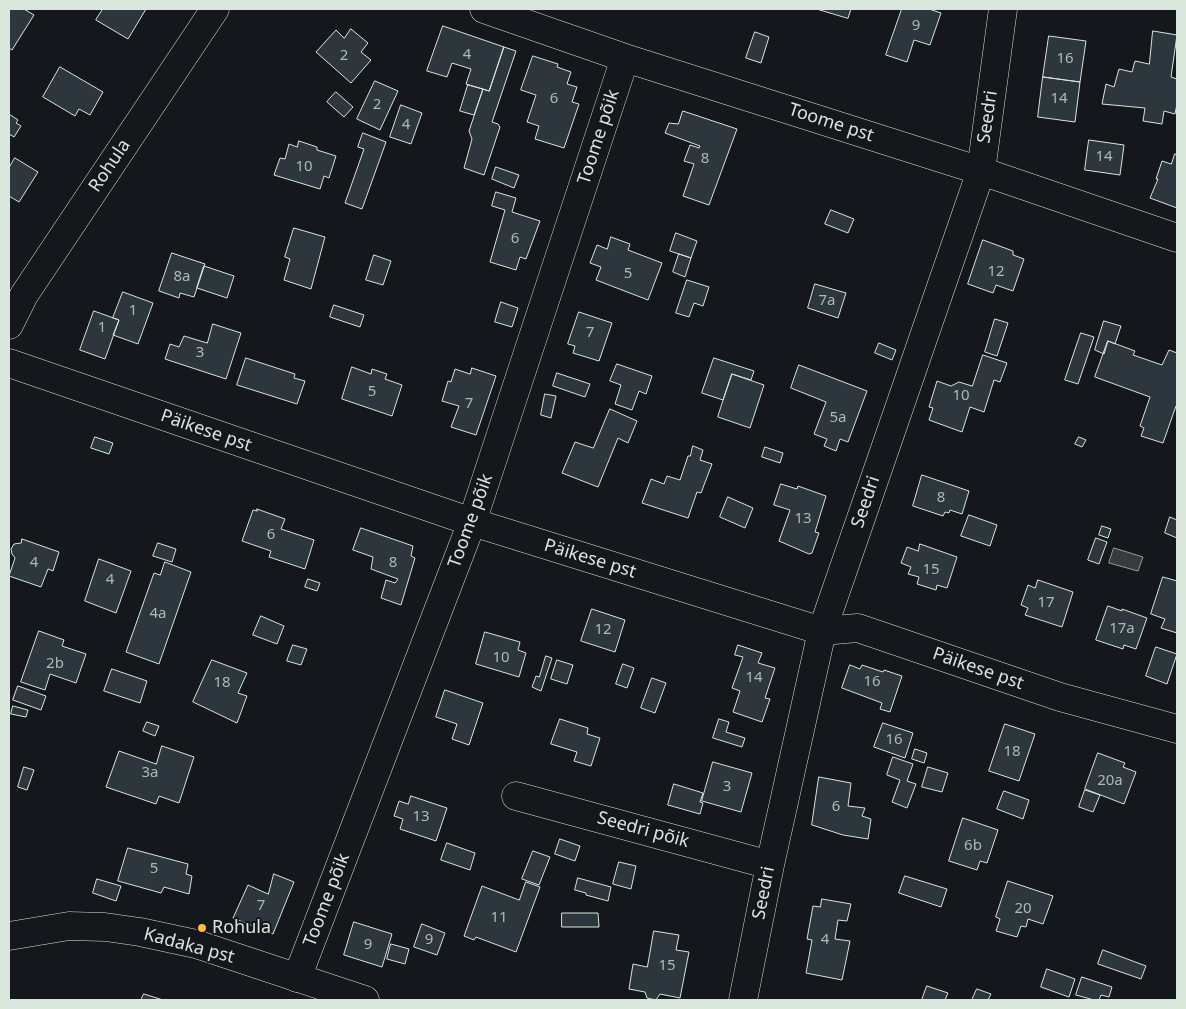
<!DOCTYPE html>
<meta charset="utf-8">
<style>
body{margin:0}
#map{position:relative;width:1186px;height:1009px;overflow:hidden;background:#14181c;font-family:"Noto Sans",sans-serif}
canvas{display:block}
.frame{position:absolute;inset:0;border:10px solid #d8e6dc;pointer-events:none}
</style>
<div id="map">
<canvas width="1186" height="1009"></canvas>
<div class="frame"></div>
</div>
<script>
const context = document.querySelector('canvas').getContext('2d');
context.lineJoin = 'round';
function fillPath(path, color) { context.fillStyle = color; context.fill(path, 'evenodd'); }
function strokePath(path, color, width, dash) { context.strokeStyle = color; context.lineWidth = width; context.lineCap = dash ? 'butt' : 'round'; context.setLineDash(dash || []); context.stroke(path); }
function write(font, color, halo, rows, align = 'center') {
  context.font = font + ' "Noto Sans",sans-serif'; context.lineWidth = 4; context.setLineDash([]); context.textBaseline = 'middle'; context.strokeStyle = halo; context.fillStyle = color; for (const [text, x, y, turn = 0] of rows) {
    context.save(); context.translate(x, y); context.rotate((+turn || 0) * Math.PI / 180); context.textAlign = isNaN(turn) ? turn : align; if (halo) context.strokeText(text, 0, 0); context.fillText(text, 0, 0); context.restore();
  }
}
const water = new Path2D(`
 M 1114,548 L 1143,557 L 1138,571 L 1109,563 Z`);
const building = new Path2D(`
 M 9,9 L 24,9 L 34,15 L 12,50 L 9,48 Z
 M 103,9 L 146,9 L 128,39 L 96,20 Z
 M 817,9 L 851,9 L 848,18 Z
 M 902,9 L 929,9 L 941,13 L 930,45 L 914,40 L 907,62 L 886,55 Z
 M 443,26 L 504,47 L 489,91 L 466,84 L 471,69 L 452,63 L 447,77 L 427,71 Z
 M 351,29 L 368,43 L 361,52 L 371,60 L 351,83 L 316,52 L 336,30 L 344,38 Z
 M 1153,31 L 1177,35 L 1171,77 L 1177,79 L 1177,104 L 1175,114 L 1164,111 L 1162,124 L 1143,121 L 1145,108 L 1102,104 L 1106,84 L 1114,87 L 1119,69 L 1132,72 L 1135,61 L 1149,64 Z
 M 755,32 L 769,37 L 761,63 L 746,58 Z
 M 1049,36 L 1086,41 L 1080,82 L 1043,77 Z
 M 504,47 L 516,51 L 492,122 L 498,124 L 500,127 L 484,175 L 464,168 L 472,139 L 469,131 L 483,89 L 489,91 Z
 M 533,56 L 558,64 L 557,67 L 571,72 L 567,84 L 577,87 L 572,102 L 579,104 L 564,148 L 535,139 L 539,126 L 527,122 L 536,95 L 521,90 Z
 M 60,67 L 103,92 L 90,115 L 79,109 L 75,116 L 43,97 Z
 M 1043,77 L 1080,82 L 1075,122 L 1038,117 Z
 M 375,81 L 398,91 L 380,130 L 357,119 Z
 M 468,85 L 483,89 L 474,115 L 460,111 Z
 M 336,92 L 353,107 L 344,117 L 327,102 Z
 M 401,105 L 422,113 L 411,144 L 390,137 Z
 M 683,111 L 737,129 L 709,205 L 683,196 L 694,164 L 684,161 L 690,145 L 699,148 L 700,146 L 665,133 L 669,123 L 678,124 Z
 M 9,114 L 18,120 L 16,123 L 21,126 L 14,137 L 9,134 Z
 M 363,133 L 386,142 L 362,209 L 345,203 L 364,149 L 358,147 Z
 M 1089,140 L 1124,145 L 1120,175 L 1085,170 Z
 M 299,141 L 317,147 L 317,150 L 336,156 L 329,178 L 324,176 L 320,189 L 274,175 L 280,158 L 285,159 L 289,144 L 297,147 Z
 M 1175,154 L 1177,155 L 1177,208 L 1150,198 L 1158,179 L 1156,179 L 1162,161 L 1171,164 Z
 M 15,158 L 38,172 L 19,202 L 9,196 L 9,168 Z
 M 496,167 L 519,175 L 514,188 L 492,179 Z
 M 496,192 L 516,198 L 512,212 L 540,221 L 526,259 L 520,257 L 516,270 L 490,262 L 505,210 L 492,206 Z
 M 831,210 L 854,219 L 848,233 L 825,224 Z
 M 294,228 L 325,237 L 311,289 L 284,280 L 290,259 L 285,257 Z
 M 676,233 L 697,241 L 691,258 L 670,251 Z
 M 611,237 L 630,244 L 628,250 L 662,263 L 648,300 L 596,280 L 601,267 L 590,263 L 597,245 L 607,249 Z
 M 983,240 L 1013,251 L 1013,255 L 1024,259 L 1013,291 L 996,285 L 993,293 L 968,284 Z
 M 172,253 L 205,264 L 194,297 L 180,293 L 179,298 L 159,291 Z
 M 679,254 L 691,258 L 685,277 L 673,272 Z
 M 374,255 L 391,261 L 383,285 L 366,280 Z
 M 204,266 L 234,276 L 227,298 L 197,288 Z
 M 687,280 L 709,287 L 703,306 L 694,303 L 689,317 L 676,313 Z
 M 815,284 L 846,293 L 838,318 L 808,308 Z
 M 123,292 L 153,303 L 138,344 L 113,335 L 119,320 L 113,318 Z
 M 501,302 L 518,308 L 512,327 L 495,322 Z
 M 334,305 L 364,315 L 360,327 L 330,317 Z
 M 94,311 L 119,320 L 105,359 L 80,350 Z
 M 579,312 L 612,323 L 599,361 L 573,353 L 575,346 L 568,344 Z
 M 995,319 L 1008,323 L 997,356 L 985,352 Z
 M 1104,321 L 1121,326 L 1115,344 L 1108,341 L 1104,354 L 1095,350 Z
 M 213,324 L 241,333 L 226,379 L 165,359 L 170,344 L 179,347 L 184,336 L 207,343 Z
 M 1081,333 L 1094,337 L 1078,384 L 1065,380 Z
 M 1108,341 L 1135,351 L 1133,355 L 1162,365 L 1169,350 L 1177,353 L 1177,406 L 1176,406 L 1163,443 L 1141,436 L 1144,428 L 1140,426 L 1150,397 L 1095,377 Z
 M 879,343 L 896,350 L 892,360 L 875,353 Z
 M 983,355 L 1007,363 L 1000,382 L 994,380 L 984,412 L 970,407 L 962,432 L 929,420 L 933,408 L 929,407 L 937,381 L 951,386 L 959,382 L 972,386 Z
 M 246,358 L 295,374 L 294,378 L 305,381 L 297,404 L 237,385 Z
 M 714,358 L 754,371 L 751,380 L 732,374 L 723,400 L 702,393 Z
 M 617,364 L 652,376 L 646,394 L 639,391 L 632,410 L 615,404 L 621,385 L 610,381 Z
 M 799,365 L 867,391 L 848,442 L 840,439 L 836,451 L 824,446 L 827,439 L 814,434 L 826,402 L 791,388 Z
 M 352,367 L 371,374 L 372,369 L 387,374 L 385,379 L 402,385 L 392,416 L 342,399 Z
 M 472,368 L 496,376 L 476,435 L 451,427 L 459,406 L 442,401 L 448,381 L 451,382 L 455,369 L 470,374 Z
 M 557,373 L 590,384 L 585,397 L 553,386 Z
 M 732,374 L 764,385 L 750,428 L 718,417 Z
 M 545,394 L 556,396 L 551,418 L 541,415 Z
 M 610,409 L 637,421 L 628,443 L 618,438 L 598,487 L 562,473 L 575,442 L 593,448 Z
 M 95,437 L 113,443 L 109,454 L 91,448 Z
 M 1079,437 L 1086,440 L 1082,447 L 1075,444 Z
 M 693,446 L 703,450 L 700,460 L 712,464 L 701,493 L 697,492 L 688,518 L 642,503 L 651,479 L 664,484 L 667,476 L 680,480 L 688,456 L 690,456 Z
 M 765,447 L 783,453 L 780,463 L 762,457 Z
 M 922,475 L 969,491 L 962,514 L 950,510 L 949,513 L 945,512 L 943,516 L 913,506 Z
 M 781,484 L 797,489 L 798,486 L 826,496 L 815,532 L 819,533 L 812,553 L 809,554 L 779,541 L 790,510 L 774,505 Z
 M 728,497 L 753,508 L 745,528 L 720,517 Z
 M 257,509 L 285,519 L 281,529 L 314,540 L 305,569 L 269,557 L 271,551 L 242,541 L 253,510 L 257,511 Z
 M 969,515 L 997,525 L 990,546 L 961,536 Z
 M 1170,517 L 1177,520 L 1177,538 L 1165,533 Z
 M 1102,526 L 1111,529 L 1108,538 L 1099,535 Z
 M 361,528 L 413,546 L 411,556 L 415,558 L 401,605 L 381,598 L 386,580 L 395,583 L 398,579 L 371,569 L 373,557 L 353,550 Z
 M 1096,538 L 1107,542 L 1099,564 L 1088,560 Z
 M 22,539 L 59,552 L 53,571 L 48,569 L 41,587 L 9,576 L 15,558 L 12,554 L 11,549 L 14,544 L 21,543 Z
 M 158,543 L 176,549 L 172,562 L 153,556 Z
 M 920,544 L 957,557 L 947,588 L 937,585 L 936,590 L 917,584 L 919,577 L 908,574 L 911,567 L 901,563 L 907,547 L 918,551 Z
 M 99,559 L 131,571 L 116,613 L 85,601 Z
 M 165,562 L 191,572 L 159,664 L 126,652 L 154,573 L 160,575 Z
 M 1163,577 L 1177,581 L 1177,633 L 1161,628 L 1165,619 L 1151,614 Z
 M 308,579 L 320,583 L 317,591 L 305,587 Z
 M 1038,580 L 1073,592 L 1062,627 L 1025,615 L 1028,608 L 1021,605 L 1028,585 L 1035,588 Z
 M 1108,606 L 1122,611 L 1122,609 L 1147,618 L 1136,649 L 1124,645 L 1123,649 L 1096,640 Z
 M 592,609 L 625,620 L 615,652 L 581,641 Z
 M 261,616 L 284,626 L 277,644 L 253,635 Z
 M 39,631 L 64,640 L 62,646 L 86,654 L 76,683 L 50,674 L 45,690 L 21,682 Z
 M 485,632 L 520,642 L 518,650 L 526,653 L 519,677 L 476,664 Z
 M 293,645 L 307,649 L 301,665 L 287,661 Z
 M 738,645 L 762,653 L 758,663 L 775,668 L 765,698 L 770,699 L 762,722 L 733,712 L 740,691 L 732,688 L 743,657 L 735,655 Z
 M 1156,647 L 1177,654 L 1167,684 L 1146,676 Z
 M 546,656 L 552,658 L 541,691 L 532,687 L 536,676 L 539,677 Z
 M 212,660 L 247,673 L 238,693 L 247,696 L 237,723 L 193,702 Z
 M 557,660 L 573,665 L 567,684 L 551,679 Z
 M 623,664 L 634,668 L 627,688 L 616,684 Z
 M 850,665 L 860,669 L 862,665 L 883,672 L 884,670 L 902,676 L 890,712 L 880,709 L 882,703 L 842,688 Z
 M 112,669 L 147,681 L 140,703 L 104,691 Z
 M 652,678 L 666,683 L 655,713 L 641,708 Z
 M 18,686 L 46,696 L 41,710 L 13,700 Z
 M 445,690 L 483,703 L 469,745 L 452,739 L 457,724 L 436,717 Z
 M 13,706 L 28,710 L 26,717 L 11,714 Z
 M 560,719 L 588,728 L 587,734 L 600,738 L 591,766 L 574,761 L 577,752 L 551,744 Z
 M 719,719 L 729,722 L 726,732 L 745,738 L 742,747 L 713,738 Z
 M 147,722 L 159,726 L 155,736 L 143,731 Z
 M 883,723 L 913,733 L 905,758 L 874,747 Z
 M 1005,724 L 1035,734 L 1019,781 L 989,771 Z
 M 162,746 L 194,757 L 179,803 L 159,796 L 156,804 L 106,787 L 119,751 L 156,764 Z
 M 915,749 L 927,753 L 924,763 L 912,759 Z
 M 1098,753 L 1125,763 L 1123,767 L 1136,772 L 1124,804 L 1085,789 Z
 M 893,757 L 913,764 L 907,781 L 916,784 L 907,808 L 892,802 L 900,780 L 887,775 Z
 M 713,762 L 752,773 L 741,812 L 702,801 Z
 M 24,767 L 34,770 L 27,790 L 18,787 Z
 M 928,767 L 948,773 L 942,792 L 922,787 Z
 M 819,777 L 851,783 L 848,806 L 865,808 L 862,816 L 871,819 L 868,839 L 843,835 L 812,825 Z
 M 674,784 L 703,793 L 700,802 L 703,803 L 700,814 L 668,805 Z
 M 1085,790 L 1100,795 L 1093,812 L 1079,807 Z
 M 1004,791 L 1029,800 L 1023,819 L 997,809 Z
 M 411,796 L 447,808 L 436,841 L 400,829 L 403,819 L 394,816 L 399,801 L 408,804 Z
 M 963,818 L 998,830 L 987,863 L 980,861 L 977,870 L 949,861 Z
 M 560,839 L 580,846 L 575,861 L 555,854 Z
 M 447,843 L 475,853 L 470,870 L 441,860 Z
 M 128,848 L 188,864 L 186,874 L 192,876 L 189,894 L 164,887 L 161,893 L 118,881 Z
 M 533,851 L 550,857 L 539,885 L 522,879 Z
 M 619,862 L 636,866 L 631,889 L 613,884 Z
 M 274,874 L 294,882 L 273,934 L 233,918 L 248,885 L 268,894 Z
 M 905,876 L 947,889 L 941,907 L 899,893 Z
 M 578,878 L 611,887 L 608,901 L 586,895 L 586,893 L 575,890 Z
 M 97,879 L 121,886 L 116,901 L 93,893 Z
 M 1008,881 L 1053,896 L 1043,924 L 1028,919 L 1026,927 L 1021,926 L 1017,937 L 996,931 L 1000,919 L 996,917 Z
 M 526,882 L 540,887 L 516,952 L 476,937 L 474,940 L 464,936 L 482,886 L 519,900 Z
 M 822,899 L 851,904 L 847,921 L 838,920 L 835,939 L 850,941 L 842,980 L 806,973 L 812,940 L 807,939 L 813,906 L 820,907 Z
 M 562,913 L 598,913 L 599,927 L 562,927 Z
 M 354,922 L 392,934 L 382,967 L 344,955 Z
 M 422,924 L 445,933 L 437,955 L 414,947 Z
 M 654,931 L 679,935 L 676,950 L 689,952 L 680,998 L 660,994 L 656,1000 L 647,998 L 645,992 L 629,989 L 633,964 L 647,967 Z
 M 391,944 L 409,949 L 405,964 L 387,959 Z
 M 1103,950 L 1146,966 L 1141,979 L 1098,964 Z
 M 1047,969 L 1075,979 L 1069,997 L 1041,987 Z
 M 1082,977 L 1112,987 L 1109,997 L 1101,995 L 1099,1000 L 1094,1000 L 1076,995 Z
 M 927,986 L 948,993 L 945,1000 L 922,1000 Z
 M 977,989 L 991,994 L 988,1000 L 972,1000 Z
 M 144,994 L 163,1000 L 141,1000 Z`);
const minor = new Path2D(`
 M 484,9 L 625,58 L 981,171 L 1177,238
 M 9,325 L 24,295 L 215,9
 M 9,363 L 472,522 L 822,631 L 858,628 L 1060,697 L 1177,729
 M 516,796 L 770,865
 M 297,978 L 472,522 L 625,58
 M 743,1000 L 770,865 L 822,631 L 981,171 L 1003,9`);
const major = new Path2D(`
 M 9,936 L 69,926 L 105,927 L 140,932 L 196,944 L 365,1000`);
const markers = [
 [202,928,5,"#ffb74d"]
];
const numberNames = [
 ["9",916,26],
 ["4",467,55],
 ["2",344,56],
 ["16",1065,59],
 ["6",554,99],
 ["14",1059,99],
 ["2",377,105],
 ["4",406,125],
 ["14",1104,157],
 ["8",705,159],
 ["10",304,167],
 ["6",515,239],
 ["12",996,272],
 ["5",628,274],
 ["8a",182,277],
 ["7a",827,301],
 ["1",133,311],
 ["1",102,328],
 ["7",590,333],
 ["3",200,353],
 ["5",372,392],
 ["10",961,396],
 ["7",469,404],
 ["5a",838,418],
 ["8",941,498],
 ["13",803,519],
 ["6",271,535],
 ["4",34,563],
 ["8",393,563],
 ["15",931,570],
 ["4",110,580],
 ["17",1046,603],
 ["4a",158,614],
 ["17a",1122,629],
 ["12",603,630],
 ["10",501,658],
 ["2b",55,664],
 ["14",754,678],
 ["16",872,682],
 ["18",222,683],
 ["16",894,740],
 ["18",1012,752],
 ["3a",150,773],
 ["20a",1110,781],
 ["3",727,787],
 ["6",836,807],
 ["13",421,817],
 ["6b",973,846],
 ["5",154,869],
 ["7",261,906],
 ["20",1023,909],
 ["11",499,918],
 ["9",429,940],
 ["4",825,940],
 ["9",368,945],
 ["15",667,966]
];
const streetNames = [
 ["Seedri",988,117,-82],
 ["Toome pst",831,123,18],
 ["Toome põik",599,137,-72],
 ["Rohula",110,166,-56],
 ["Päikese pst",206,431,19],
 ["Seedri",866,502,-71],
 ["Toome põik",471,521,-70],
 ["Päikese pst",590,559,17],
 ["Päikese pst",978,669,19],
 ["Seedri põik",643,830,15],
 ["Seedri",764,893,-79],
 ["Toome põik",327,900,-69],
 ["Kadaka pst",189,946,15]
];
const poiNames = [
 ["Rohula",212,928]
];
fillPath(water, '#363b3e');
strokePath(water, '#939e99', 1);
fillPath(building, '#2c363c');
strokePath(building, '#d8e6dc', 1);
strokePath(minor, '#d8e6dc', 29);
strokePath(major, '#d8e6dc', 29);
strokePath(minor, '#14181c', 28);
strokePath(major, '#14181c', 28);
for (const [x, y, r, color] of markers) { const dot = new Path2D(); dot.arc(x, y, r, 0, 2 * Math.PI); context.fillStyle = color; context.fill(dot); strokePath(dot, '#14181c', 2); }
write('15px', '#adbab4', null, numberNames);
write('18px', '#d8e6dc', '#14181c', streetNames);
write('18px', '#d8e6dc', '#14181c', poiNames, 'left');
</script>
